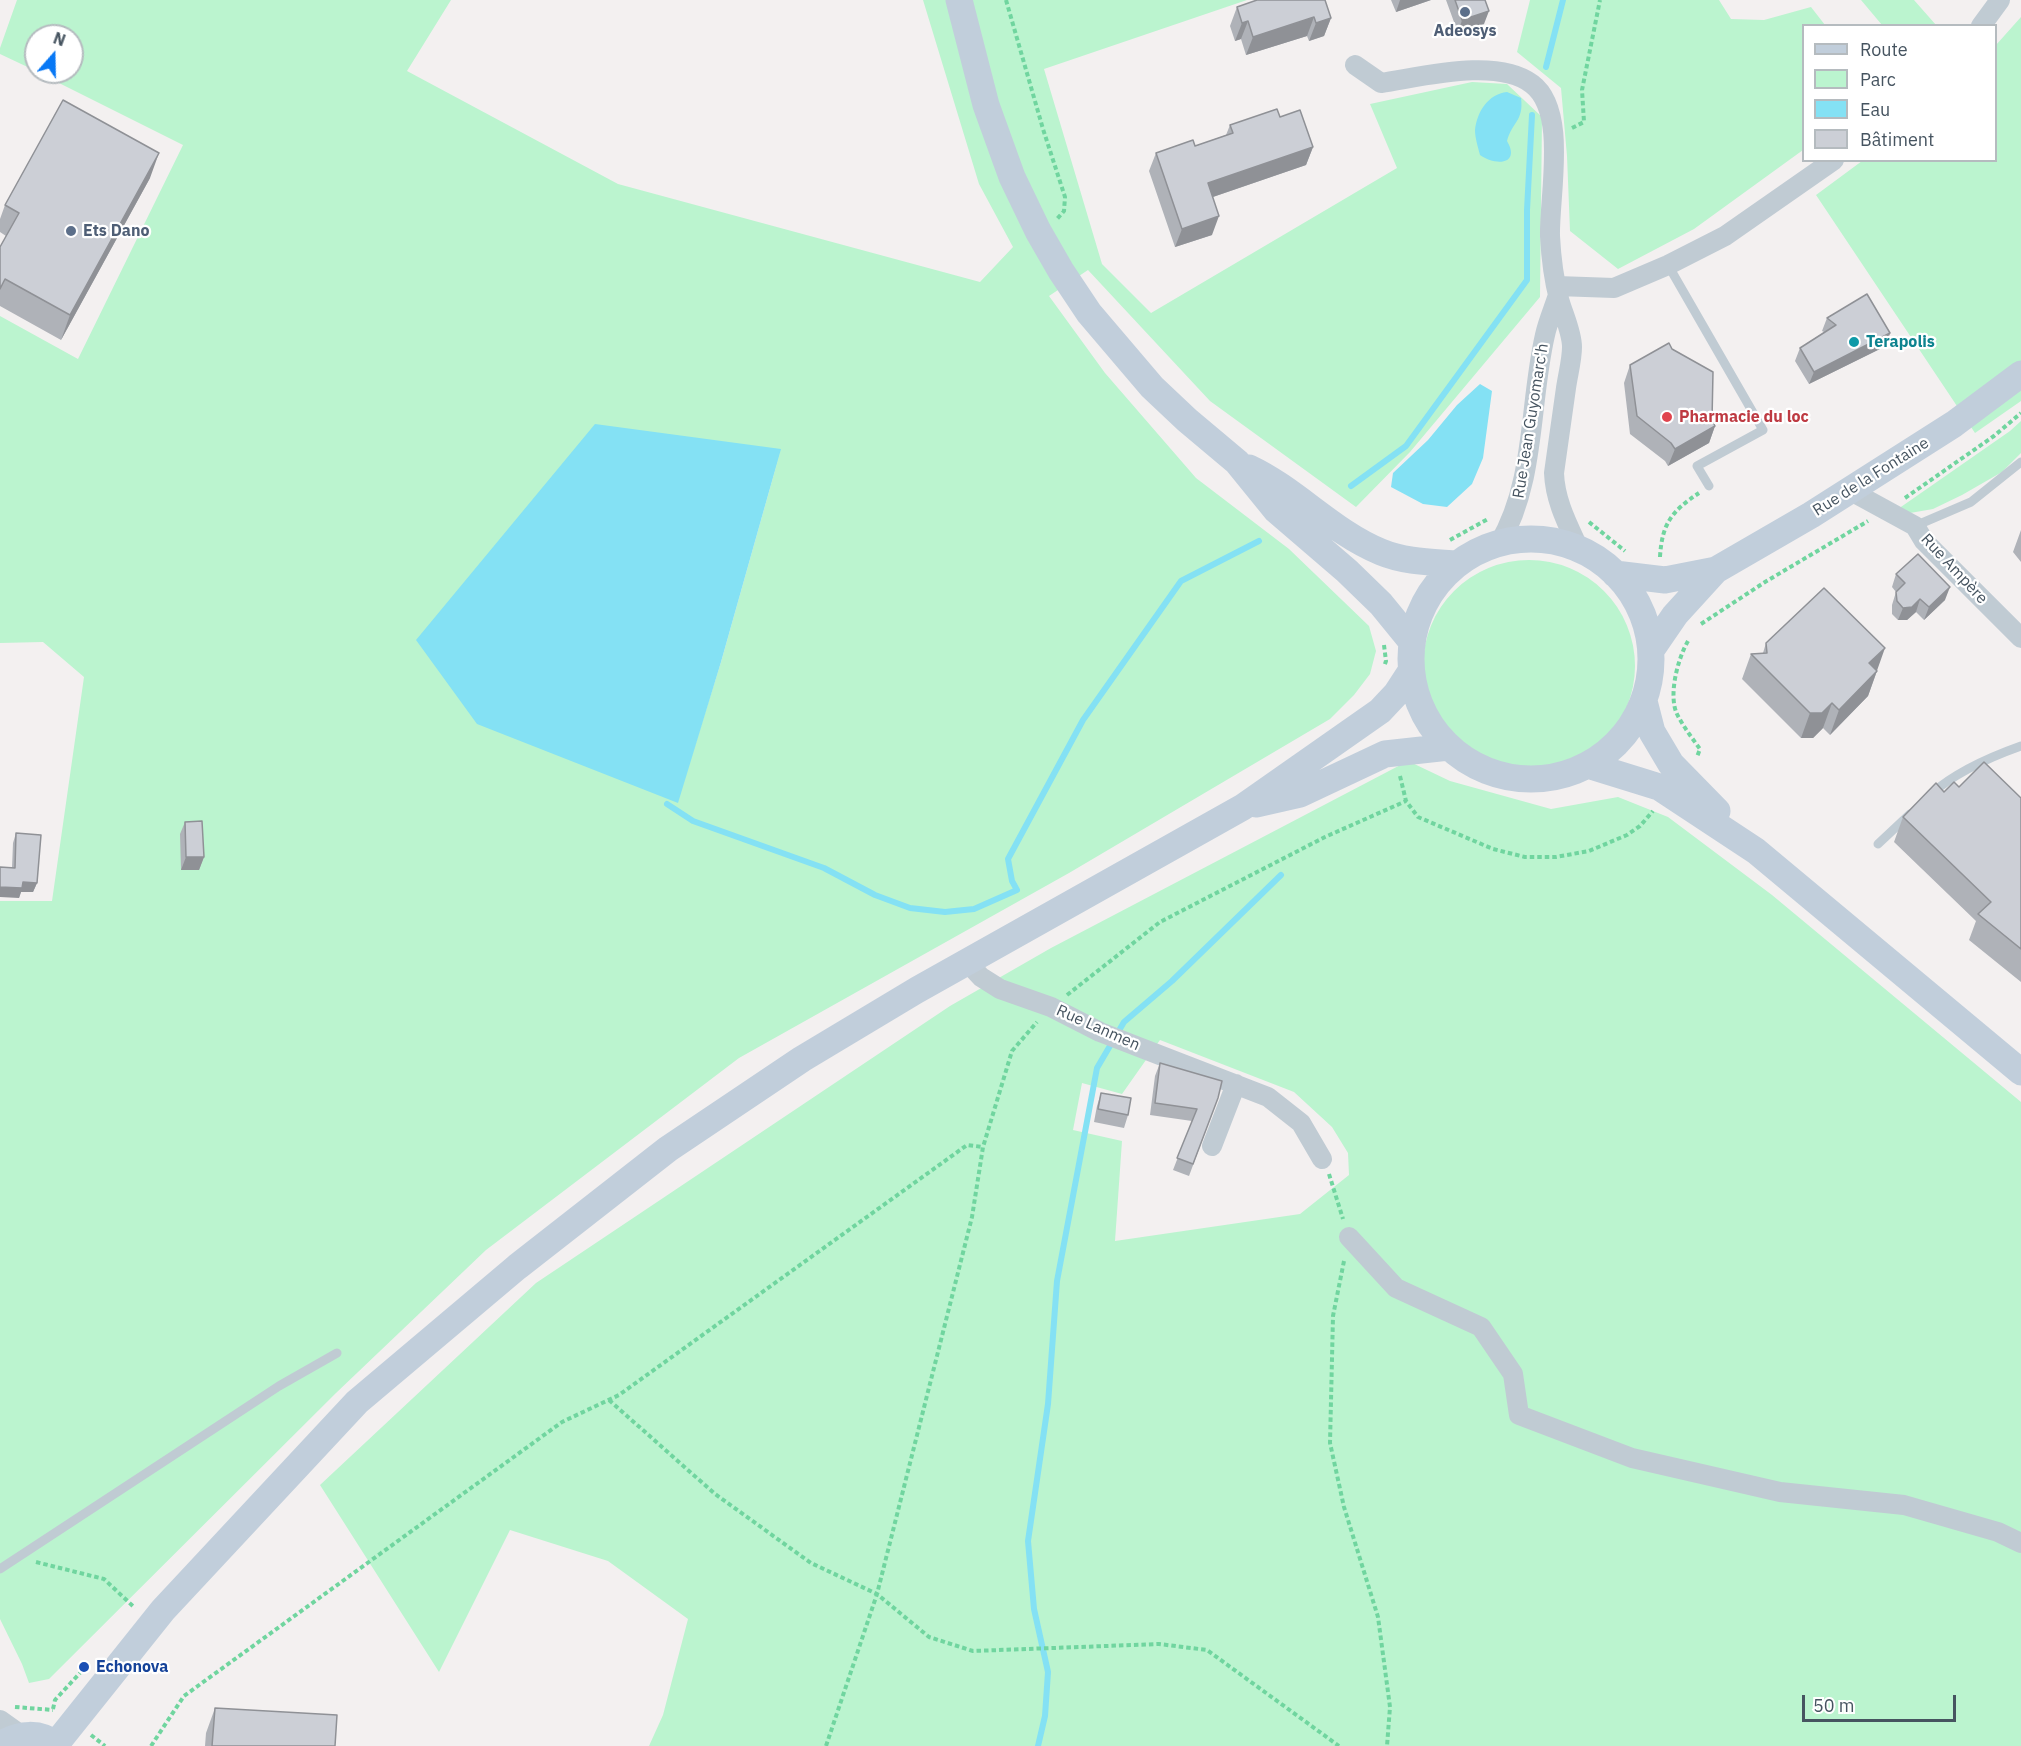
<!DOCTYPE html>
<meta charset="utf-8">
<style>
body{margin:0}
#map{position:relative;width:2021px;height:1746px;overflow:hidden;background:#f3f0f0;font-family:"IBM Plex Sans",sans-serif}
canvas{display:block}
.legend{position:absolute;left:1802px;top:24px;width:195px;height:138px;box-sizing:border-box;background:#fff;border:2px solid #b5bbbf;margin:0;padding:8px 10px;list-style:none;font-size:18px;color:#465460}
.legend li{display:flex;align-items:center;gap:12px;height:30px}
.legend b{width:30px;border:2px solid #b5bbbf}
.north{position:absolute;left:24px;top:24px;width:60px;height:60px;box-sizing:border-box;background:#fff;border:2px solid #b5bbbf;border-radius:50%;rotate:20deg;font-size:16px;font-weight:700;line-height:24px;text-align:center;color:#465460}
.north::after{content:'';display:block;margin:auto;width:21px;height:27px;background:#0878f5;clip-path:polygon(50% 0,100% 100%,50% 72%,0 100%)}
.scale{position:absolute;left:1802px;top:1695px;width:154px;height:27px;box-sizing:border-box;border:3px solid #465460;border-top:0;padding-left:8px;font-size:18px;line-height:21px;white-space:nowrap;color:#465460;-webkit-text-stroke:4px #fff;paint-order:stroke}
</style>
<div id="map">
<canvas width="2021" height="1746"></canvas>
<ul class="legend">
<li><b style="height:8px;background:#c1cedb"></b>Route</li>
<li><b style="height:16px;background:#bbf4cf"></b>Parc</li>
<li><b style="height:16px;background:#84e1f4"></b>Eau</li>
<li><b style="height:16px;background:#cccfd6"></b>Bâtiment</li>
</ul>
<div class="north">N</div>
<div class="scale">50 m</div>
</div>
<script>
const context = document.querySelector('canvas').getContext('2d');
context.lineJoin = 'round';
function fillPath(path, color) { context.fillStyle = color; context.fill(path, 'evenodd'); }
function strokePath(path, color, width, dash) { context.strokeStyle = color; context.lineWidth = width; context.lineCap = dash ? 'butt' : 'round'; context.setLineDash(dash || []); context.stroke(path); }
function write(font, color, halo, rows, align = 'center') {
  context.font = font + ' "IBM Plex Sans",sans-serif'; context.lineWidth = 4.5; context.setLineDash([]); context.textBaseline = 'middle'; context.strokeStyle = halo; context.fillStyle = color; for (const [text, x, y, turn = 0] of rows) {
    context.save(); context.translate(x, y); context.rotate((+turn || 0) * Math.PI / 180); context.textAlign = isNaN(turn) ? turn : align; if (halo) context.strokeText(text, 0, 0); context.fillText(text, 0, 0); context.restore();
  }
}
const green = new Path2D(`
 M 17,0 L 451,0 L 407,71 L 618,184 L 980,282 L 1013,247 L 979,184 L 923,0 L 1247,0 L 1044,69 L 1102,264 L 1151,313 L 1397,168 L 1370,104 L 1472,82 L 1507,84 L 1542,117 L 1540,297 L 1410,452 L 1356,507 L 1210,401 L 1088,270 L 1049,296 L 1105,373 L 1196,478 L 1289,549 L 1369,626 L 1376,651 L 1370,674 L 1354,695 L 1330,719 L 1069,873 L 739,1058 L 486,1250 L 336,1393 L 49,1679 L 29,1683 L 22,1664 L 0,1619 L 0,901 L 52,901 L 84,677 L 43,642 L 0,643 L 0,316 L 78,359 L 183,145 L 37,72 L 72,72 L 72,36 L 36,36 L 36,71 L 0,54 L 0,48 ZM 781,449 L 721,662 L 677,803 Z
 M 1530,0 L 1719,0 L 1731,19 L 1764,20 L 1811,7 L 1825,25 L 1804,26 L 1803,150 L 1694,229 L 1618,269 L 1570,231 L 1567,156 L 1561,88 L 1517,52 Z
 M 1861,0 L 1914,0 L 1936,25 L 1882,25 Z
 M 2021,17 L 2021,401 L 1975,433 L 1816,195 L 1862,161 L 1996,160 L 1996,45 Z
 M 2021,421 L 2021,453 L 2002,472 L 1962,495 L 1933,509 L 1910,513 L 1898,509 L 2010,431 Z
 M1423 666a106 106 0 1 1 212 0a106 106 0 1 1-212 0Z
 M 1408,761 L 1450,781 L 1551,809 L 1618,797 L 1668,817 L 1772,895 L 2021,1102 L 2021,1746 L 649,1746 L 663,1715 L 688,1619 L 608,1561 L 510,1530 L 439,1672 L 320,1485 L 536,1283 L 950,1006 L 1051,948 ZM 1160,1040 L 1294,1092 L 1332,1127 L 1348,1153 L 1349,1175 L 1300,1214 L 1115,1241 L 1122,1141 L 1073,1130 L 1082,1083 L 1122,1094 Z`);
const water = new Path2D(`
 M 1507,92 L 1521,98 C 1524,121 1512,122 1507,141 C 1521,165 1495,166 1480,155 C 1478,147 1475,138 1475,130 C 1477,112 1488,94 1507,92 Z
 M 1480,384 L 1492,391 L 1483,458 L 1472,484 L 1447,507 L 1423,504 L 1391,487 L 1393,473 L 1428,440 L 1457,405 Z
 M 595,424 L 781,449 L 721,662 L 678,803 L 477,724 L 416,640 Z`);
const stream = new Path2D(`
 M 1546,67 L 1563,0
 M 1351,486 L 1406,446 L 1527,280 L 1527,210 L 1532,115
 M 667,804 L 693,821 L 824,868 L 875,895 L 910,908 L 945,912 L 974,909 L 1017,890 L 1012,881 L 1008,859 L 1083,720 L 1181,581 L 1259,541
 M 1038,1746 L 1045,1716 L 1048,1672 L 1034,1609 L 1028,1541 L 1048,1404 L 1057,1281 L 1097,1068 L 1124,1022 L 1172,981 L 1281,875`);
const path = new Path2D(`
 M 1006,0 L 1043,129 L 1065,197 L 1064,211 L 1057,219
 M 1572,128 L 1584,122 L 1582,90 L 1600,0
 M 1905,498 L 1994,436 L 2021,413
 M 1589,522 L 1625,551
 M 1450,540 L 1488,519
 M 1660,557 C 1662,523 1672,511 1699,493
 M 1701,624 L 1765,582 L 1868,521
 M 1688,641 C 1678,658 1668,695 1677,714 C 1683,726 1692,738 1700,749 L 1697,757
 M 1384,645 L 1386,661 L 1384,667
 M 1400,776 L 1406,801 L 1418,817 L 1493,849 L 1525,857 L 1556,857 L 1589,851 L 1627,835 L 1640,826 L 1653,811
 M 1067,995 L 1160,922 L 1325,837 L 1406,801
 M 1329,1174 L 1343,1219
 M 1344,1261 L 1333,1316 L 1330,1443 L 1344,1507 L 1378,1617 L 1390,1707 L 1387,1746
 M 609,1400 L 715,1494 L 811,1563 L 877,1594 L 929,1637 L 973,1651 L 1159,1644 L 1207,1650 L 1339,1746
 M 36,1562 L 104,1579 L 135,1608
 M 15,1707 L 53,1710
 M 53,1709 L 55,1700 L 80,1673
 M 91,1735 L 105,1746
 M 151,1746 L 184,1696 L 562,1422 L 619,1395 L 967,1145 L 983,1147
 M 826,1746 L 877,1594 L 972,1217 L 983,1147 L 1012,1051 L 1037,1022`);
const lane = new Path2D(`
 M 1668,265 L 1763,430 L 1697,466 L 1709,486
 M 1915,526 L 1971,502 L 2021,462
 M 1931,794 C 1956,772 1990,757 2021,746
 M 1878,844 L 1910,814
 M 0,1569 L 279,1386 L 337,1353`);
const street = new Path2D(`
 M 1981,26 L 2000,0
 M 1355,65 L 1381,83 C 1422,77 1497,57 1532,84 C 1568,111 1549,195 1550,236 C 1551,256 1554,280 1559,299 C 1563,314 1572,332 1572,347 C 1572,360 1568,374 1566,388 C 1562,416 1558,444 1554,473 C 1555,501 1568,525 1579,549
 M 1557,286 L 1614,288 L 1668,265 L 1725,236 L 1834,160
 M 1849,490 L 1915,526 L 1924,541 L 2021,638
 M 1499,544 C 1536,481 1529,404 1545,335 C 1548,321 1554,308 1558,295
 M 967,962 L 981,977 L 1000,989 L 1051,1007 L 1100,1032 L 1268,1097 L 1301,1123 L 1322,1159
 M 1212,1146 L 1236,1084
 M 1349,1237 L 1396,1288 L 1481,1327 L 1513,1374 L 1519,1415 L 1632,1458 L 1780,1492 L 1904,1505 L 1998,1532 L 2021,1543
 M 0,1720 L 21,1735`);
const secondary = new Path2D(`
 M 959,0 L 986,105 L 1012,177 L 1038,231 L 1061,271 L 1089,313 L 1152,387 L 1187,420 L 1237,462 L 1276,510 L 1347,571 L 1381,604 L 1412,642
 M 1249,468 C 1296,490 1332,532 1381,552 C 1405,562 1431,562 1457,564
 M1411 659a120 120 0 1 1 240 0a120 120 0 1 1-240 0Z
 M 1615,574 L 1665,580 L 1716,570
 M 1651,650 L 1675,615 L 1716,570 L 1811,515 L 1954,424 L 2021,374
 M 1644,701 L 1652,732 L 1671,764 L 1717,811
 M 1588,765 L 1659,787 L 1756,851 L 2021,1072
 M 1256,804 L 1300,794 L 1385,754 L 1449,747
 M 56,1744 L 163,1610 L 357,1402 L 517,1267 L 668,1149 L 802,1059 L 917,990 L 1243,807 L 1380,711 L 1396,694 L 1411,671
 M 0,1745 C 19,1733 40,1731 58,1746`);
const wall = new Path2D(`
 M 1391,0 L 1431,0 L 1396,12 Z
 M 1446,0 L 1485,0 L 1484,24 L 1458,33 Z
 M 1237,7 L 1331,18 L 1324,36 L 1309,41 L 1307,36 L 1246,55 L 1241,39 L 1235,41 L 1230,26 Z
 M 1280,117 L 1313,147 L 1306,165 L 1213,197 L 1212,235 L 1175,247 L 1149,171 L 1156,153 L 1195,146 L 1226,135 L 1230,125 Z
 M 150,178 L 61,340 L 0,306 L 0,247 L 6,236 L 0,232 L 0,219 L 5,205 Z
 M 1827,318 L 1890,333 L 1886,346 L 1809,384 L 1795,361 L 1800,348 L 1824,332 L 1822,331 Z
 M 1630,365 L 1712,420 L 1715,426 L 1709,443 L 1668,466 L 1665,461 L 1630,434 L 1624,383 Z
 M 2021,530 L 2021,562 L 2013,552 Z
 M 1896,574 L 1945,600 L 1924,620 L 1916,612 L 1907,620 L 1898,620 L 1892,614 L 1892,605 L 1896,592 L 1892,587 Z
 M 1766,643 L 1877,671 L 1868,696 L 1830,735 L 1823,728 L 1813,738 L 1801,738 L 1742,679 L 1751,654 L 1763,653 Z
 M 1959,787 L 2021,798 L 2021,982 L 1969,940 L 1976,921 L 1894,842 L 1903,817 L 1944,792 Z
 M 185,822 L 204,857 L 199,870 L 181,870 L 180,834 Z
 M 16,833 L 37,883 L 33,892 L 21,892 L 19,898 L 12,868 L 13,843 Z
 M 1160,1063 L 1218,1098 L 1189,1176 L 1173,1170 L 1192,1121 L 1150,1115 L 1155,1076 Z
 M 1101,1093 L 1128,1115 L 1124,1128 L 1094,1122 L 1097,1106 Z
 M 215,1708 L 335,1746 L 205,1746 L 206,1733 Z`);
const shadedWall = new Path2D(`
 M 1400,0 L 1431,0 L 1396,12 Z
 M 1489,11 L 1484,24 L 1458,33 L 1462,20 Z
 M 1314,17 L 1307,36 L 1246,55 L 1253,37 Z
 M 1331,18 L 1324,36 L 1309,41 L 1316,23 Z
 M 1248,21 L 1241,39 L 1235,41 L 1242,23 Z
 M 1313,147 L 1306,165 L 1201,201 L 1208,183 Z
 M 159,153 L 150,178 L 61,340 L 70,315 Z
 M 1219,216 L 1212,235 L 1175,247 L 1182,229 Z
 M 1890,333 L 1886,346 L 1809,384 L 1814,372 Z
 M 1715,426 L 1709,443 L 1668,466 L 1675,449 Z
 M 1950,587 L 1945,600 L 1924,620 L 1929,607 Z
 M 1920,599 L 1916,612 L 1907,620 L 1898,620 L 1903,608 Z
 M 1885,648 L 1868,696 L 1830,735 L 1839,710 L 1869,663 Z
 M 1832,703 L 1823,728 L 1813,738 L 1801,738 L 1810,713 Z
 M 186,857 L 204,857 L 199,870 L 181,870 Z
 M 23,882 L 37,883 L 33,892 L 21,892 L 19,898 L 0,897 L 0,887 Z`);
const building = new Path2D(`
 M 1257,0 L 1325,0 L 1331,18 L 1316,23 L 1314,17 L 1253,37 L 1248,21 L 1242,23 L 1237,7 Z
 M 1455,0 L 1485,0 L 1489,11 L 1462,20 Z
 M 63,100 L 159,153 L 70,315 L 5,279 L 0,289 L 0,247 L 19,213 L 5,205 Z
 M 1277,109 L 1280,117 L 1300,110 L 1313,147 L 1208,183 L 1219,216 L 1182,229 L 1156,153 L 1193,140 L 1195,146 L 1233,133 L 1230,125 Z
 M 1867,294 L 1890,333 L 1814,372 L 1800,348 L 1836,325 L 1827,318 Z
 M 1669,343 L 1672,349 L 1713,372 L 1712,420 L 1715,426 L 1675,449 L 1671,443 L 1637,416 L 1630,365 Z
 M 1918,554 L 1950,587 L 1929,607 L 1920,599 L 1912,607 L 1903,608 L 1897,601 L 1896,592 L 1905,583 L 1896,574 Z
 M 1824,588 L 1885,648 L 1869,663 L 1877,671 L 1839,710 L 1832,703 L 1822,713 L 1810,713 L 1751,654 L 1767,653 L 1766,643 Z
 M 1984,762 L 2021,798 L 2021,949 L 1978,914 L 1991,902 L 1903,817 L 1936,783 L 1944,792 L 1954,782 L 1959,787 Z
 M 202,821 L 204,857 L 186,857 L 185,822 Z
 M 16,833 L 41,835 L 37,883 L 23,882 L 22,888 L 0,887 L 0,867 L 15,868 Z
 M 1160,1063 L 1222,1081 L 1218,1098 L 1193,1164 L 1177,1158 L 1197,1109 L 1155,1103 Z
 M 1101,1093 L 1131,1098 L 1128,1115 L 1098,1109 Z
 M 215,1708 L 337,1715 L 335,1746 L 212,1746 Z`);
const markers = [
 [1465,12,6,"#5c6f8a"],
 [71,231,6,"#5c6f8a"],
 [1854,342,6,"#0f9aa8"],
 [1667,417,6,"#e0444e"],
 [84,1667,6,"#1a4fb4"]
];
const serviceNames = [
 ["Adeosys",1465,31],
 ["Ets Dano",83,231,"left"]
];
const cultureNames = [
 ["Terapolis",1866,342]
];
const healthNames = [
 ["Pharmacie du loc",1679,417]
];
const streetNames = [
 ["Rue Jean Guyomarc'h",1531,421,-81],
 ["Rue de la Fontaine",1871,477,-32],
 ["Rue Ampère",1954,569,47],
 ["Rue Lanmen",1098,1028,24]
];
const transitNames = [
 ["Echonova",96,1667]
];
fillPath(green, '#bbf4cf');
fillPath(water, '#84e1f4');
strokePath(stream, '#84e1f4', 6);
strokePath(path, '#70d59f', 4, [4.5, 3]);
strokePath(lane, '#c0cbd3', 9);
strokePath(street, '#c0cbd3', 20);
strokePath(secondary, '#c1cedb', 27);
fillPath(wall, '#afb2b8');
fillPath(shadedWall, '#8f9196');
fillPath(building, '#cccfd6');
strokePath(building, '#8f9196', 1.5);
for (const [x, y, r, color] of markers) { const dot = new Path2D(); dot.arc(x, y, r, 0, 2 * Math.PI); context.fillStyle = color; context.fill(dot); strokePath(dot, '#fff', 2); }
write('bold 16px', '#4e5e75', '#fff', serviceNames);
write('bold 16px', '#0d838f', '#fff', cultureNames, 'left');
write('bold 16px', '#be3a42', '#fff', healthNames, 'left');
write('16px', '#465460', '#fff', streetNames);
write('bold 16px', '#164399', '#fff', transitNames, 'left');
</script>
